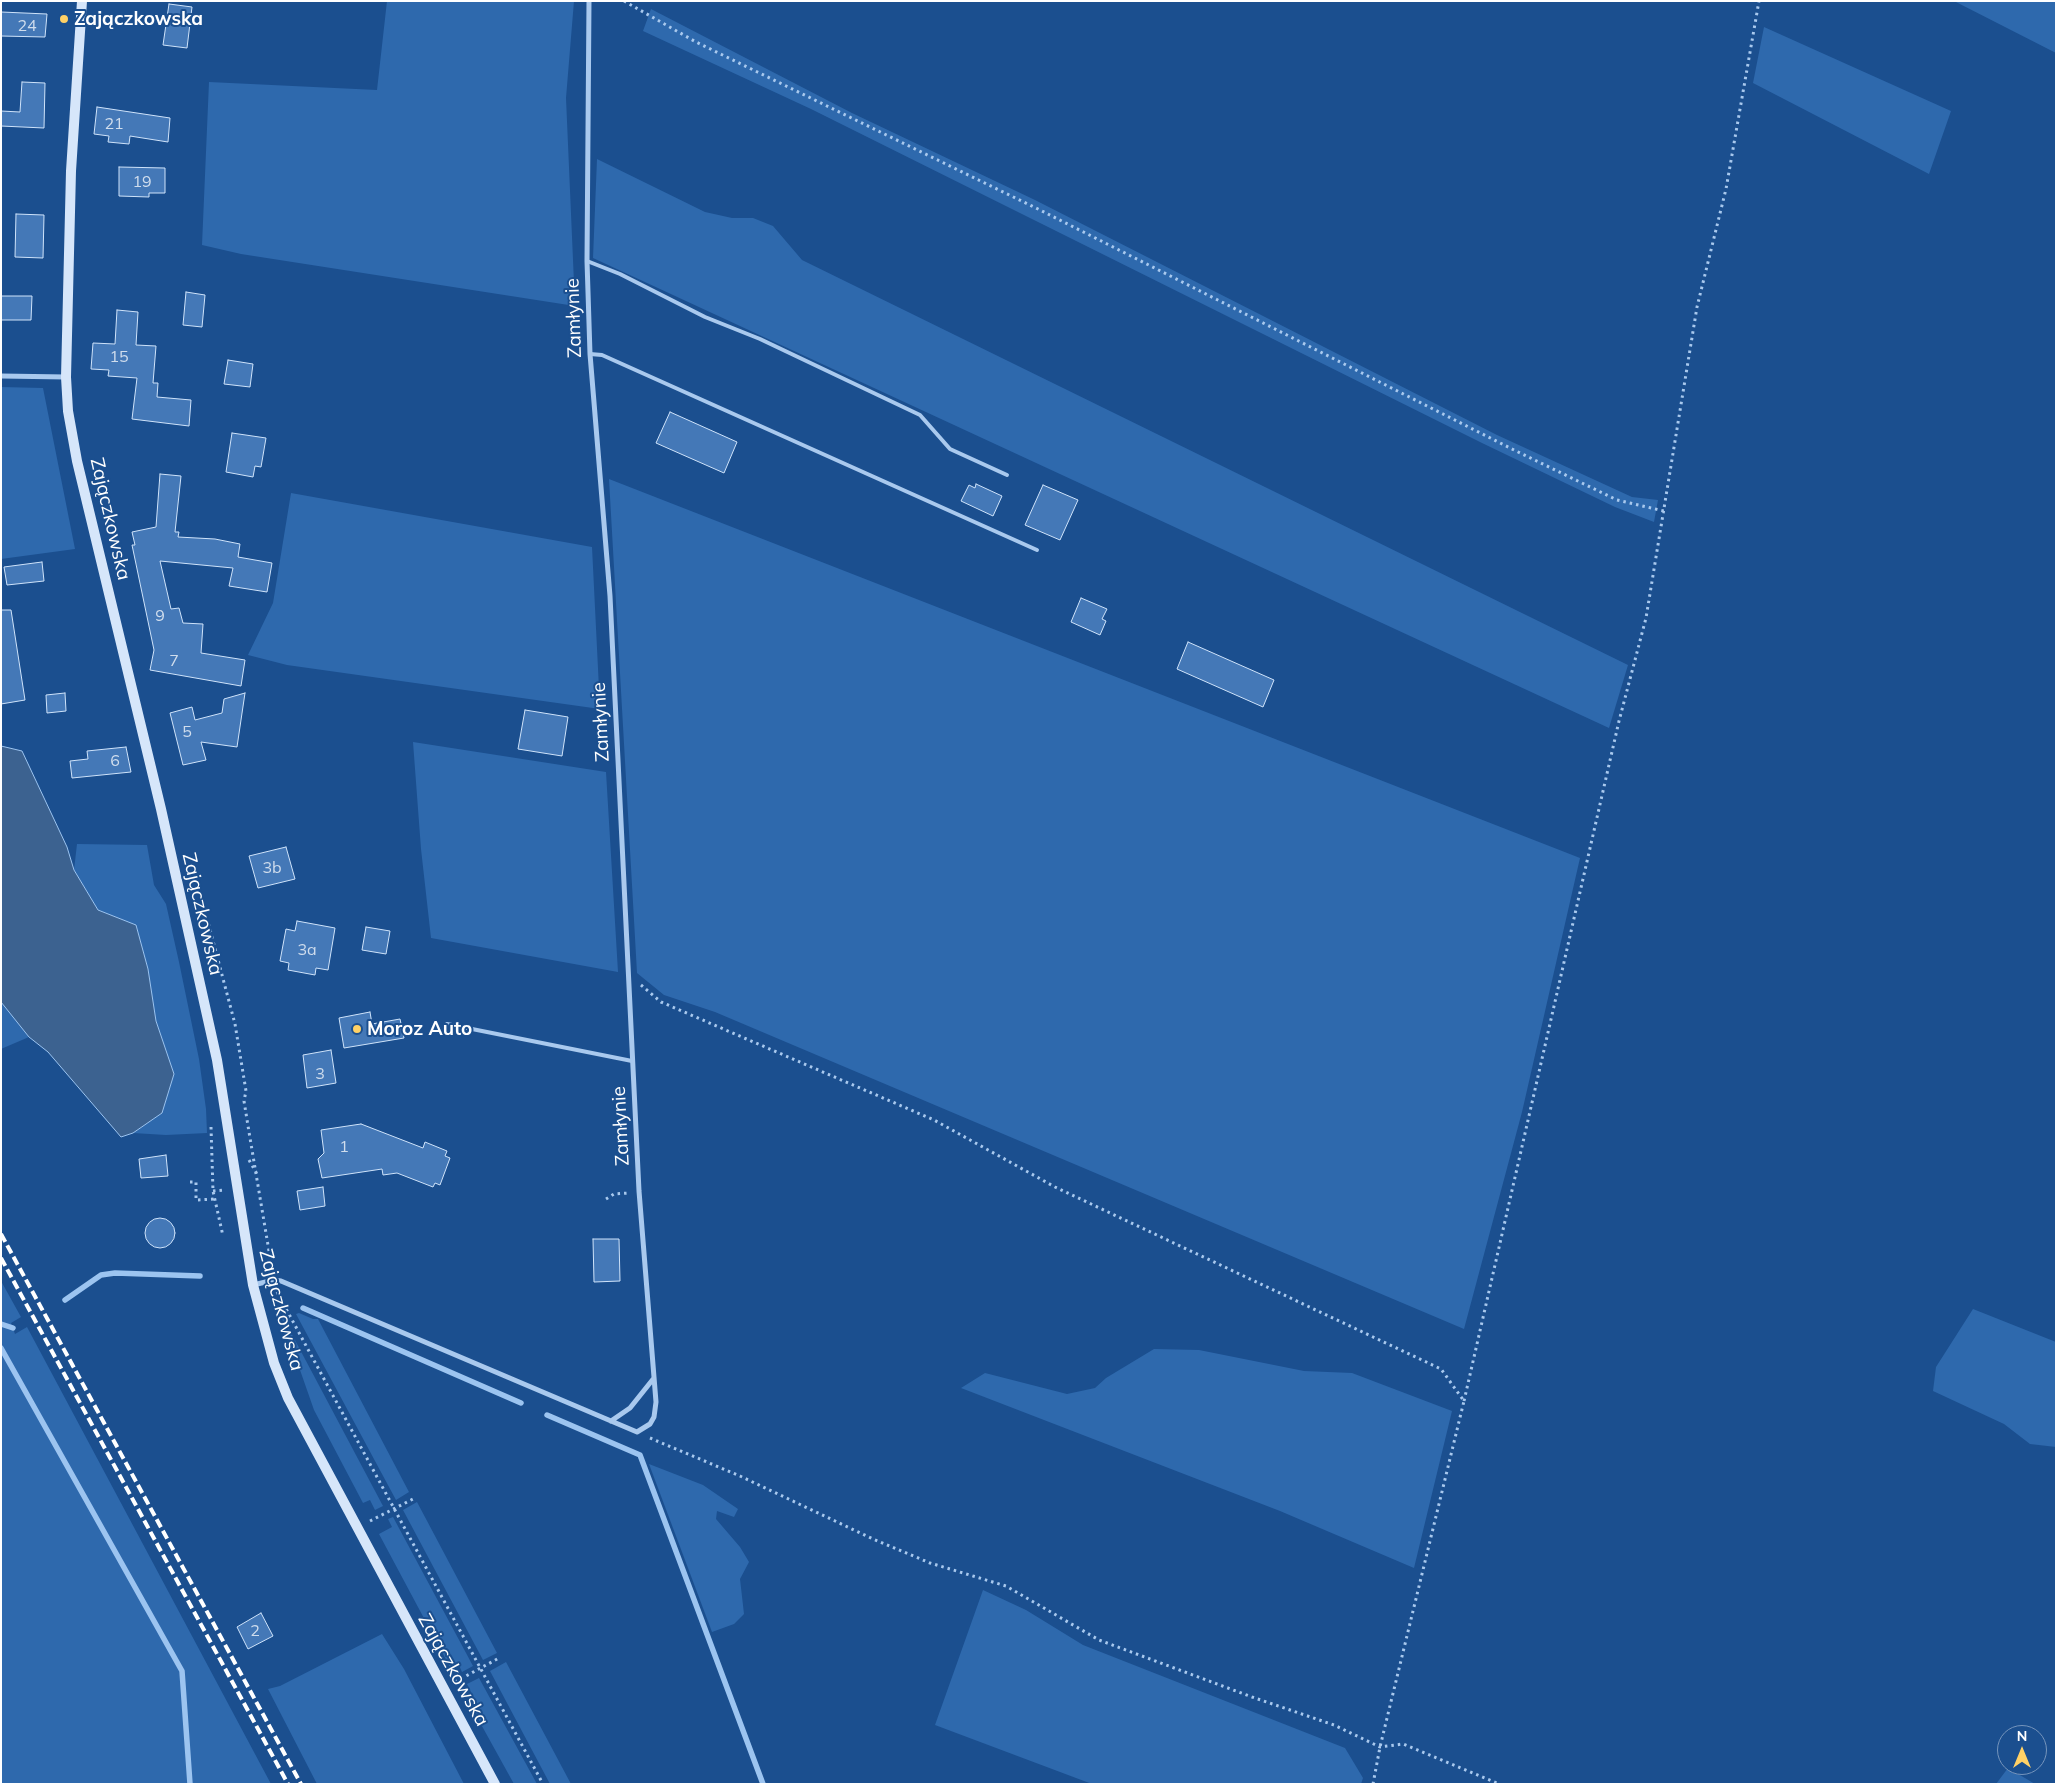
<!DOCTYPE html>
<html>
<head>
<meta charset="utf-8">
<style>
	body { margin:0 }
	#map { position:relative; width:2057px; height:1785px; overflow:hidden; background:#1b4f8f; font-family:Mulish,sans-serif }
	canvas { display:block }
	.frame { position:absolute; inset:0; border:2px solid #fff; pointer-events:none }
	.north { position:absolute; left:1997px; top:1725px; width:50px; height:50px; box-sizing:border-box; background:#1b4f8f; border:1px solid #7695bc; border-radius:50%; rotate:0deg; font-size:14px; font-weight:700; line-height:20px; text-align:center; color:#fff }
	.north::after { content:''; display:block; margin:auto; width:18px; height:22px; background:#ffd166; clip-path:polygon(50% 0,100% 100%,50% 72%,0 100%) }
</style>
</head>
<body>
<div id="map">
<canvas width="2057" height="1785"></canvas>
<div class="frame"></div>
<div class="north">N</div>
</div>
<script>
const ctx = document.querySelector('canvas').getContext('2d');
ctx.lineJoin = 'round';
function fillPath(path, color) {
  ctx.fillStyle = color;
  ctx.fill(path, 'evenodd');
}
function poly(rows) {
  const path = new Path2D();
  for (const r of rows) {
    if (r.length === 3) {
      path.moveTo(r[0] + r[2], r[1]);
      path.arc(r[0], r[1], r[2], 0, 2 * Math.PI);
      continue;
    }
    path.moveTo(r[0], r[1]);
    for (let i = 2; i < r.length; i += 2) path.lineTo(r[i], r[i + 1]);
  }
  return path;
}
function stroke(path, color, width, dash) {
  ctx.strokeStyle = color;
  ctx.lineWidth = width;
  ctx.lineCap = dash ? 'butt' : 'round';
  ctx.setLineDash(dash || []);
  ctx.stroke(path);
}
function write(font, color, halo, rows, align = 'center') {
  ctx.font = font + ' Mulish,sans-serif';
  ctx.lineWidth = 4;
  ctx.setLineDash([]);
  ctx.textBaseline = 'middle';
  ctx.strokeStyle = halo;
  ctx.fillStyle = color;
  for (const [text, x, y, turn = 0] of rows) {
    ctx.save();
    ctx.translate(x, y);
    ctx.rotate((+turn || 0) * Math.PI / 180);
    ctx.textAlign = isNaN(turn) ? turn : align;
    if (halo) ctx.strokeText(text, 0, 0);
    ctx.fillText(text, 0, 0);
    ctx.restore();
  }
}
const green = poly([
	[387,1,574,1,566,98,575,306,241,254,202,245,209,82,377,90],
	[1954,1,2056,1,2056,53],
	[651,9,852,113,1035,200,1497,435,1632,497,1658,500,1654,522,1615,507,1482,443,811,109,643,31],
	[1764,27,1951,111,1929,174,1753,83],
	[597,159,705,212,732,218,753,218,773,226,802,260,1628,665,1609,728,593,258],
	[1,387,43,388,75,549,1,559],
	[609,479,1580,858,1522,1112,1464,1329,715,1012,664,995,637,973],
	[291,493,592,547,600,709,287,665,248,655,273,603],
	[413,742,606,772,618,972,431,938,421,849],
	[77,844,147,845,154,885,166,904,179,962,199,1059,206,1109,207,1133,166,1135,133,1133,162,1113,174,1074,156,1021,148,969,136,925,98,910,74,870],
	[1,1002,29,1037,1,1049],
	[1,1281,21,1317,11,1323,15,1334,27,1327,271,1784,1,1784],
	[1973,1309,2056,1342,2056,1447,2030,1444,2004,1424,1933,1391,1936,1367],
	[279,1310,383,1506,375,1510,370,1500,363,1503,314,1410],
	[299,1313,313,1319,318,1319,409,1492,396,1500,296,1314],
	[1154,1349,1199,1350,1304,1371,1352,1373,1452,1411,1414,1568,1280,1511,961,1388,985,1373,1067,1394,1095,1388,1106,1378],
	[649,1464,703,1485,738,1509,734,1517,717,1511,716,1519,740,1547,749,1562,740,1579,744,1614,734,1624,712,1632],
	[417,1502,497,1653,483,1660,403,1510],
	[393,1517,473,1666,462,1672,458,1663,450,1667,379,1534,392,1527,388,1519],
	[983,1590,1026,1610,1083,1645,1345,1748,1363,1778,1361,1784,1092,1784,935,1725],
	[382,1634,404,1669,464,1784,317,1784,268,1689,280,1686],
	[506,1662,571,1784,550,1784,490,1671],
	[479,1678,537,1784,514,1784,467,1699,473,1696,467,1684],
	[2008,1768,2035,1784,1996,1784]
]);
const water = poly([
	[1,746,22,751,67,847,74,870,98,910,136,925,148,969,156,1021,174,1074,162,1113,133,1133,121,1137,48,1052,29,1037,1,1002,1,746]
]);
const stream = poly([
	[65,1300,101,1275,115,1273,200,1276],
	[303,1308,521,1403],
	[1,1324,13,1328],
	[1,1348,182,1671,190,1784],
	[547,1415,640,1455,763,1784]
]);
const building = poly([
	[169,4,192,7,187,48,163,45,169,4],
	[1,12,47,14,45,37,1,36,1,12],
	[22,82,45,83,44,128,1,126,1,111,20,112,22,82],
	[97,107,170,118,168,142,130,136,129,144,108,142,109,136,94,134,97,107],
	[119,167,165,168,165,193,149,193,149,197,119,196,119,167],
	[16,214,44,215,43,258,15,257,16,214],
	[186,292,205,295,202,327,183,325,186,292],
	[1,296,32,296,31,320,1,320,1,296],
	[117,310,138,312,136,345,156,346,153,383,158,383,157,397,191,400,189,426,132,419,137,378,108,376,109,370,91,369,93,343,115,344,117,310],
	[228,360,253,364,250,387,224,384,228,360],
	[670,412,737,442,724,473,656,443,670,412],
	[232,433,266,438,261,467,255,466,253,477,226,472,232,433],
	[160,474,181,476,175,532,179,532,178,537,215,539,240,544,238,557,272,563,267,592,229,586,233,568,160,561,171,609,179,608,183,623,203,624,201,653,245,660,241,686,150,670,154,650,132,545,135,545,132,532,156,527,160,474],
	[976,484,1002,496,993,516,961,501,969,485,975,488,976,484],
	[1043,485,1078,500,1060,540,1025,525,1043,485],
	[42,562,44,581,7,585,4,567,42,562],
	[1081,598,1107,609,1102,619,1106,621,1100,635,1071,622,1081,598],
	[1,610,11,610,25,700,1,704,1,610],
	[1188,642,1274,680,1263,707,1177,669,1188,642],
	[65,693,66,711,47,713,46,695,65,693],
	[245,693,237,747,201,742,206,760,183,765,170,713,192,707,195,720,222,713,224,699,245,693],
	[525,710,568,717,562,756,518,749,525,710],
	[126,747,131,772,72,778,70,761,88,759,87,751,126,747],
	[286,847,295,879,258,888,249,856,286,847],
	[297,921,335,928,328,970,316,968,315,975,288,970,289,963,280,961,286,929,295,931,297,921],
	[366,927,390,931,386,954,362,950,366,927],
	[370,1012,372,1024,400,1019,404,1038,344,1048,339,1018,370,1012],
	[331,1050,336,1083,307,1088,303,1055,331,1050],
	[361,1124,423,1148,425,1142,447,1151,445,1156,450,1158,440,1185,435,1183,433,1187,397,1173,383,1175,382,1169,322,1178,318,1159,324,1153,321,1130,361,1124],
	[166,1155,168,1176,141,1178,139,1159,166,1155],
	[323,1187,325,1206,300,1210,297,1191,323,1187],
	[160,1233,15],
	[593,1239,619,1239,620,1281,594,1282,593,1239],
	[261,1613,273,1636,248,1649,237,1627,261,1613]
]);
const path = poly([
	[624,1,696,42,1040,210,1514,450,1617,500,1664,511],
	[201,913,208,922,235,1024,246,1091,244,1101,249,1132,272,1269],
	[641,985,661,1002,934,1120,1055,1187,1441,1369,1464,1401,1380,1747,1373,1784],
	[211,1127,213,1191,223,1236],
	[249,1160,257,1174],
	[190,1182,196,1182,196,1200,214,1199],
	[213,1191,224,1190],
	[606,1199,614,1194,629,1193],
	[277,1292,543,1784],
	[1464,1401,1619,721,1646,618,1697,307,1726,189,1759,1],
	[650,1438,740,1476,873,1539,930,1563,1006,1586,1099,1640,1252,1697,1334,1725,1380,1747,1403,1744,1499,1784],
	[370,1521,413,1499],
	[455,1682,499,1658]
]);
const service = poly([
	[587,261,620,274,705,317,760,339,920,415,950,449,1007,475],
	[590,354,602,355,1037,550],
	[447,1024,632,1061]
]);
const minor = poly([
	[1,376,66,377],
	[253,1285,274,1280,281,1281,637,1432,650,1424,654,1417,656,1402,639,1191,610,596,590,354,587,261,589,1],
	[611,1421,630,1408,654,1378]
]);
const secondary = poly([
	[82,1,71,171,66,377,68,411,77,461,161,809,217,1060,253,1285,274,1363,288,1398,495,1784]
]);
const rail = poly([
	[1,1234,301,1784],
	[1,1258,288,1784]
]);
const markers = [
	[64,19,5,"#ffd166"],
	[357,1029,5,"#ffd166"]
];
const numberNames = [
	["24",27,26],
	["21",114,124],
	["19",142,182],
	["15",119,357],
	["9",160,616],
	["7",174,661],
	["5",187,732],
	["6",115,761],
	["3b",272,868],
	["3a",307,950],
	["3",320,1074],
	["1",344,1147],
	["2",255,1631]
];
const poiNames = [
	["Zajączkowska",74,19],
	["Moroz Auto",367,1029]
];
const streetNames = [
	["Zamłynie",574,318,-92],
	["Zajączkowska",110,519,77],
	["Zamłynie",601,722,-93],
	["Zajączkowska",202,914,77],
	["Zamłynie",621,1126,-93],
	["Zajączkowska",281,1310,75],
	["Zajączkowska",453,1670,61]
];
fillPath(green, '#2e69ad');
fillPath(water, '#3c6290');
stroke(water, '#9cc4f0', 1);
stroke(stream, '#9cc4f0', 5.5);
fillPath(building, '#4478b7');
stroke(building, '#cfe3fa', 1);
stroke(path, '#a9c9ee', 3, [2.5, 4]);
stroke(service, '#a9c9ee', 4);
stroke(minor, '#a9c9ee', 5);
stroke(secondary, '#d6e6fa', 10);
stroke(rail, '#fff', 4, [9, 4]);
for (const [x, y, r, color] of markers) {
  const dot = new Path2D();
  dot.arc(x, y, r, 0, 2 * Math.PI);
  ctx.fillStyle = color;
  ctx.fill(dot);
  stroke(dot, '#1b4f8f', 2);
}
write('16px', '#d0dded', null, numberNames);
write('bold 19px', '#fff', '#1b4f8f', poiNames, 'left');
write('19px', '#fff', '#1b4f8f', streetNames);
</script>
</body>
</html>
